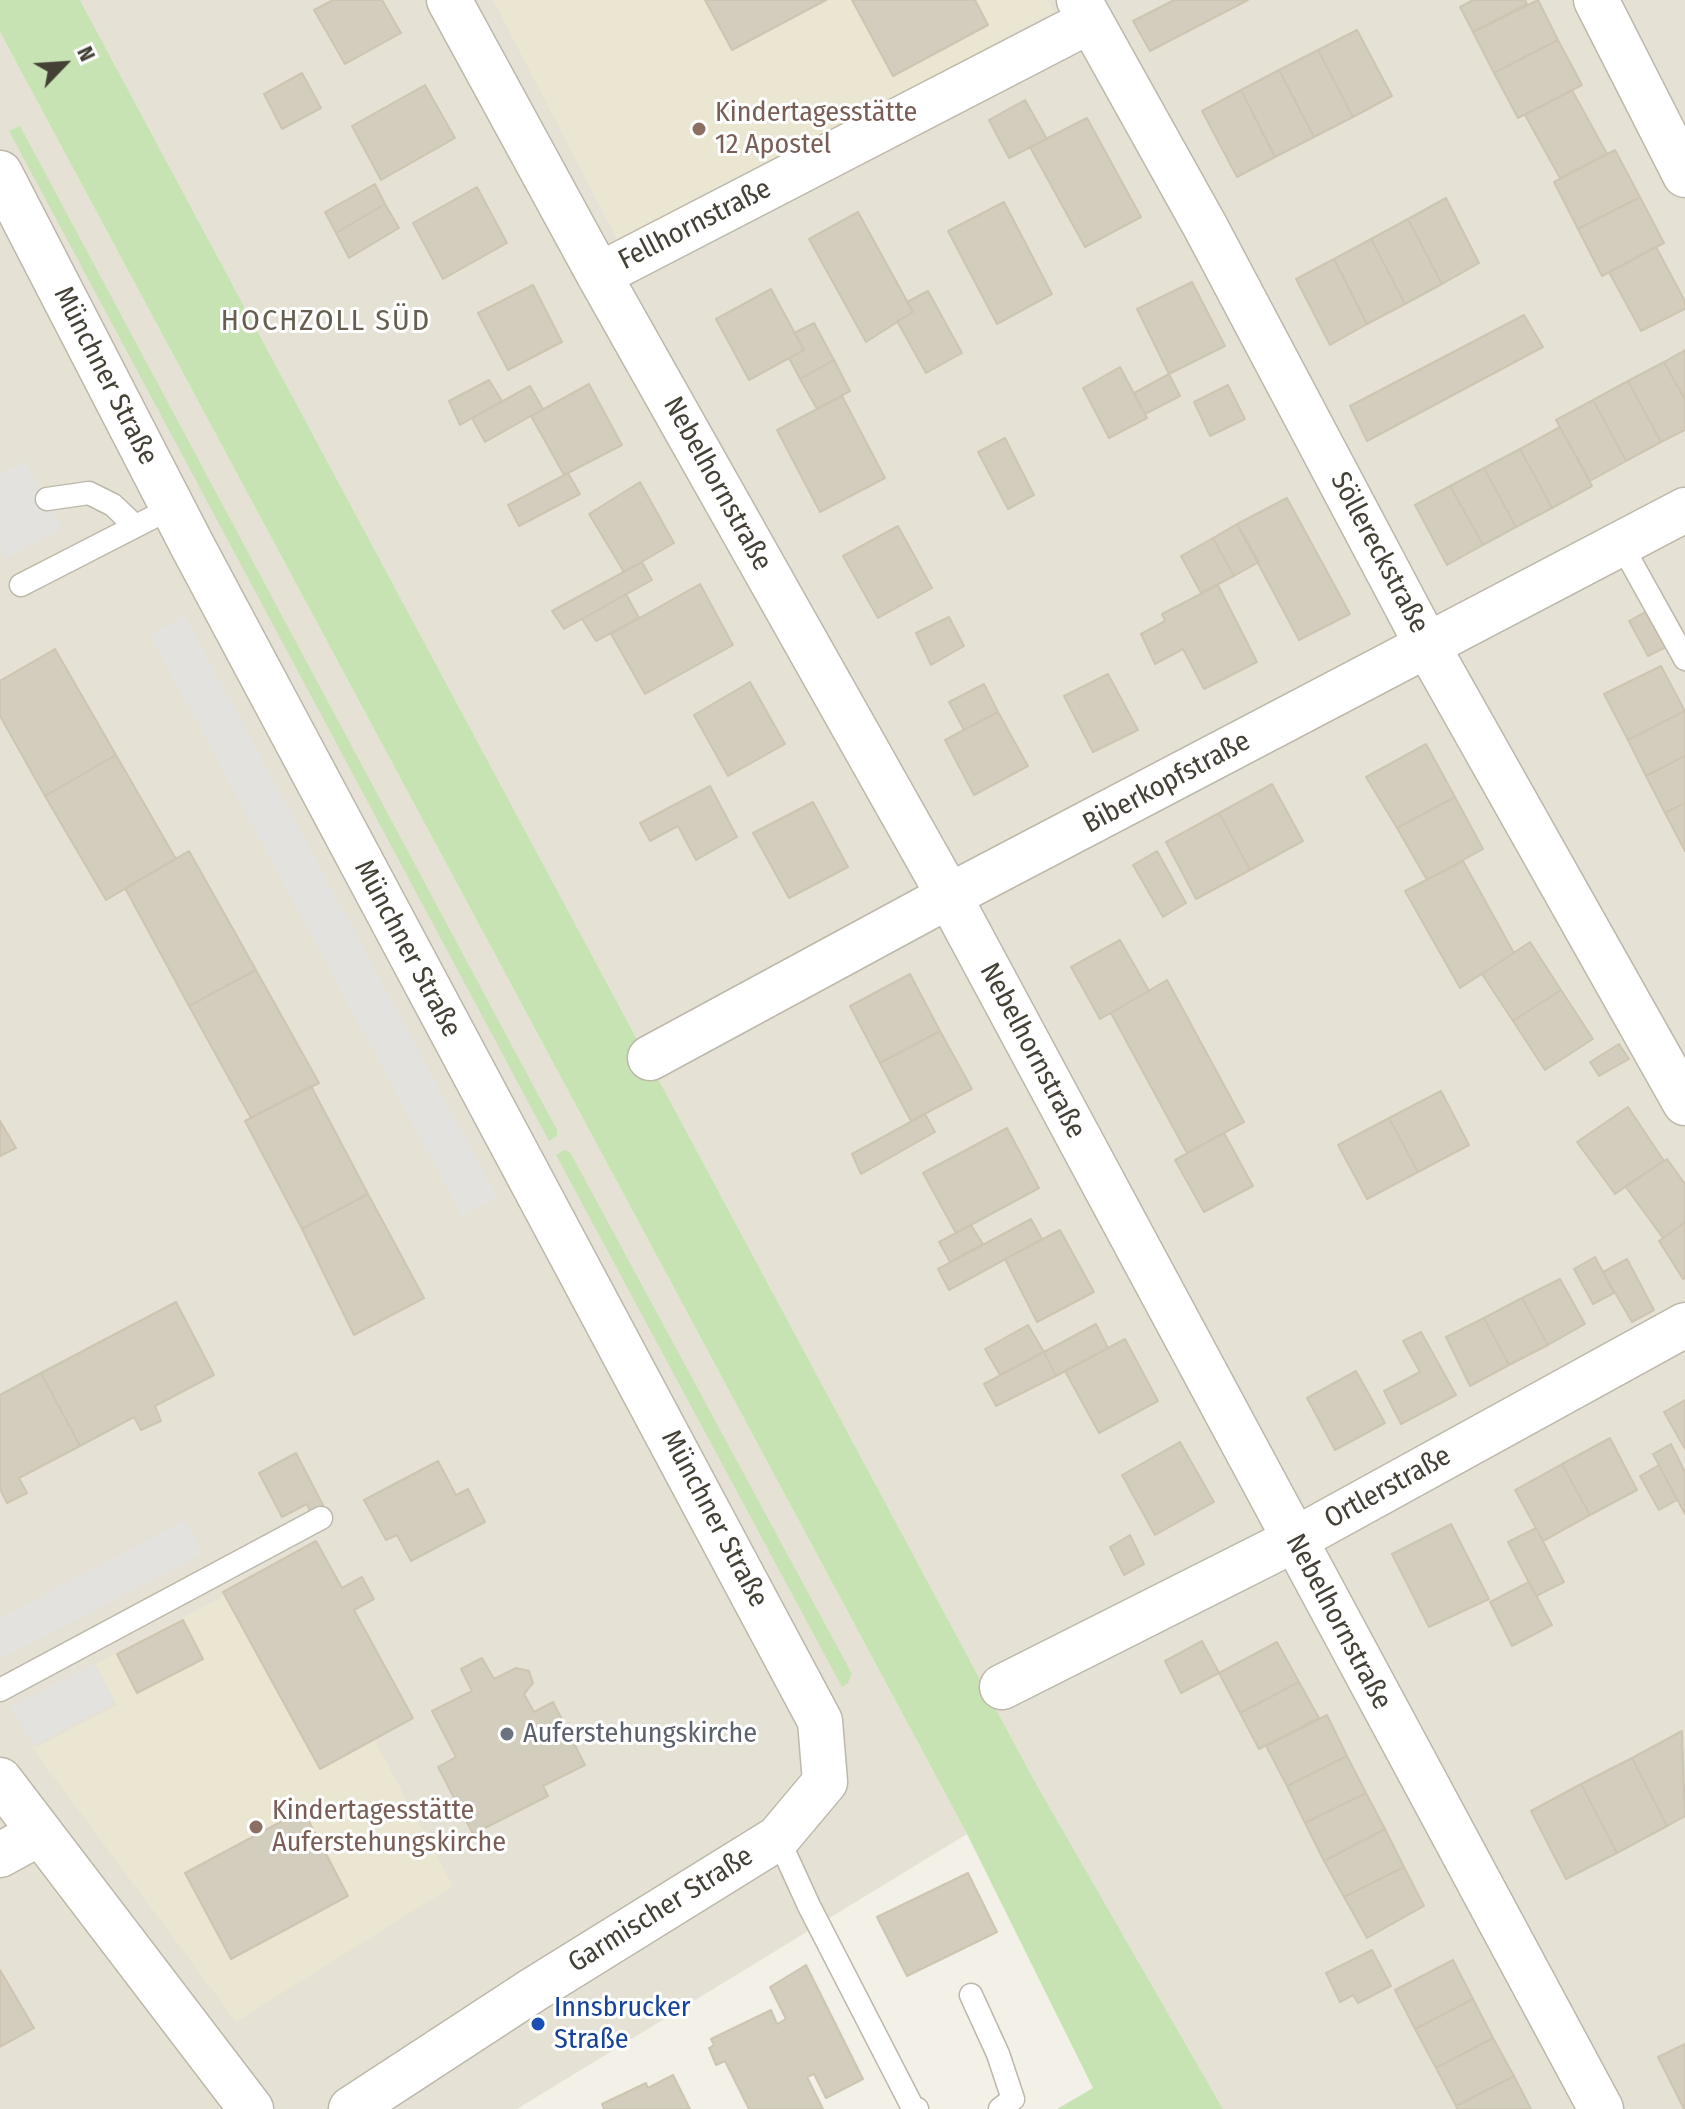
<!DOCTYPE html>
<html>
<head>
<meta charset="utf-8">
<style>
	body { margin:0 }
	#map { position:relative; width:1685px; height:2109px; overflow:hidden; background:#f2f0e7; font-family:"Fira Sans Condensed",sans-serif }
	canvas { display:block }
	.north { position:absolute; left:24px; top:24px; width:80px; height:80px; -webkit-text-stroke:6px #fff; paint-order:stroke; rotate:65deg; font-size:22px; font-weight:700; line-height:32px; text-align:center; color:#444036 }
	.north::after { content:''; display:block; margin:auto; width:28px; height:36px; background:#444036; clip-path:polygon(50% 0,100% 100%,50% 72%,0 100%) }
</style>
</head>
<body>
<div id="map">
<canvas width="1685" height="2109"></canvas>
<div class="north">N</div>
</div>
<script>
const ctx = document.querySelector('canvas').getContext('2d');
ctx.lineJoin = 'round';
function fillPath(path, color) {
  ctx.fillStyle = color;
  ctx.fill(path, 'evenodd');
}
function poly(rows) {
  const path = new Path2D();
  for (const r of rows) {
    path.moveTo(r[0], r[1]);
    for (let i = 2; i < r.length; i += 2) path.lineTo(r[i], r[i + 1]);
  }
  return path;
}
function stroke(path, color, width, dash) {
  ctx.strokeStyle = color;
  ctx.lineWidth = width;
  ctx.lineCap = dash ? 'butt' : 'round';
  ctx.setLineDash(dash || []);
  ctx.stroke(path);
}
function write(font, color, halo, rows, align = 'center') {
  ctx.font = font + ' "Fira Sans Condensed",sans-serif';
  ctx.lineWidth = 6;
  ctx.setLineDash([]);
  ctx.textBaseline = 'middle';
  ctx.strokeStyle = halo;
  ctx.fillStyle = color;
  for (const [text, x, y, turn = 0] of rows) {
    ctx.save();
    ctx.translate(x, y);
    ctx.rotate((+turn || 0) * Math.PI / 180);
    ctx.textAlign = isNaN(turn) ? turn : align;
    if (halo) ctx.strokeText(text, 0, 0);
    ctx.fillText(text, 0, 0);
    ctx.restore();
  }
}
const residential = poly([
	[80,0,1685,0,1685,2109,1223,2109,1034,1780],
	[0,32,967,1834,517,2109,0,2109]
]);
const education = poly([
	[493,0,1047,0,1054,11,621,247],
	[226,1595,320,1768,374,1739,453,1886,236,2022,33,1749,117,1705,95,1664]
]);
const green = poly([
	[0,0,80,0,1034,1780,1223,2109,1057,2109,1093,2088,967,1834,0,32],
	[20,126,557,1130,557,1136,549,1141,9,131],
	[564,1150,570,1152,852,1674,848,1683,842,1687,556,1155]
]);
const parking = poly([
	[25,461,62,528,6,558,0,546,0,474],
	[185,616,497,1197,462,1216,150,635],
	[185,1521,202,1554,0,1659,0,1618],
	[95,1664,115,1702,34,1745,10,1707]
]);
const building = poly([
	[333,0,382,0,401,33,345,64,314,10,333,0],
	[705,0,826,0,732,50,705,0],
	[852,0,975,0,988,25,893,76,852,0],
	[1174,0,1248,0,1150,51,1133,21,1174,0],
	[1525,0,1527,4,1473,32,1460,7,1473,0,1525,0],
	[1538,0,1558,40,1494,73,1473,32,1538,0],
	[1357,30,1392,96,1353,117,1318,50,1357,30],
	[1558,40,1582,85,1518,118,1494,73,1558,40],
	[1318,50,1353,117,1314,137,1279,70,1318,50],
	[1279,70,1314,137,1275,157,1241,90,1279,70],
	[302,73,321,108,282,129,264,94,302,73],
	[425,85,455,138,381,180,352,126,425,85],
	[1241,90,1275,157,1237,177,1202,111,1241,90],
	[1572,90,1607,154,1560,178,1525,115,1572,90],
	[1025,100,1047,139,1009,158,989,120,1025,100],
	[1087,118,1141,217,1085,247,1030,147,1087,118],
	[1615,150,1640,197,1578,229,1554,182,1615,150],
	[375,184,385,204,336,233,325,212,375,184],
	[477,187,507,243,443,279,413,223,477,187],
	[1640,197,1664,243,1602,276,1578,229,1640,197],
	[1446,198,1479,263,1442,284,1408,219,1446,198],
	[1004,202,1052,294,997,324,948,231,1004,202],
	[385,204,399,228,349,258,336,233,385,204],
	[858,212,913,312,866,342,809,239,858,212],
	[1408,219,1442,284,1405,304,1371,239,1408,219],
	[1371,239,1405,304,1367,324,1334,259,1371,239],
	[1656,247,1685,301,1685,309,1641,331,1609,272,1656,247],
	[1334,259,1367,324,1330,345,1296,279,1334,259],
	[1192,282,1225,346,1169,374,1137,309,1192,282],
	[533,285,562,342,508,370,478,313,533,285],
	[771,289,804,350,749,380,716,319,771,289],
	[928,291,962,353,926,373,897,321,913,312,907,302,928,291],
	[1524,315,1543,347,1367,441,1350,406,1524,315],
	[814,323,834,360,800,379,789,358,804,350,794,333,814,323],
	[1685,350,1685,400,1664,362,1685,350],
	[834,360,850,391,817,409,800,379,834,360],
	[1664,362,1685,400,1685,430,1661,442,1628,381,1664,362],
	[1120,367,1147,418,1109,438,1083,388,1120,367],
	[1169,374,1180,396,1145,414,1134,393,1169,374],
	[489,380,502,401,460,425,449,401,489,380],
	[1628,381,1661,442,1626,461,1593,400,1628,381],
	[589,384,622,445,564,475,531,416,589,384],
	[1228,385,1245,419,1210,436,1194,402,1228,385],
	[530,386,543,409,485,442,472,418,530,386],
	[842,396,885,478,820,512,777,430,842,396],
	[1593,400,1626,461,1590,481,1556,420,1593,400],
	[1560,427,1592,486,1552,508,1520,449,1560,427],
	[1005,438,1034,495,1008,509,978,452,1005,438],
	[1520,449,1552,508,1516,527,1484,468,1520,449],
	[1484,468,1516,527,1483,545,1450,486,1484,468],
	[568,473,580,494,519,526,508,505,568,473],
	[640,482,674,543,624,572,589,514,640,482],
	[1450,486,1483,545,1447,565,1415,505,1450,486],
	[1287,498,1350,614,1299,640,1237,524,1287,498],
	[1237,524,1259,562,1234,576,1213,538,1237,524],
	[898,526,932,588,878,618,843,556,898,526],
	[1213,538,1234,576,1201,593,1181,556,1213,538],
	[642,562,652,580,564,629,552,611,642,562],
	[700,584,733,645,645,694,611,634,700,584],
	[1218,585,1257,662,1204,689,1183,649,1155,664,1141,634,1165,621,1162,614,1218,585],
	[626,594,639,618,596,641,582,619,626,594],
	[1647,611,1668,646,1648,656,1629,621,1647,611],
	[949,617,964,646,931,665,916,633,949,617],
	[55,649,116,755,45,796,0,716,0,681,55,649],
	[1661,666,1685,711,1628,740,1604,694,1661,666],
	[1108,674,1138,730,1093,752,1064,696,1108,674],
	[750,682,785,744,728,776,694,715,750,682],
	[984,684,998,712,964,730,949,702,984,684],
	[1685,711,1685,756,1646,776,1628,740,1685,711],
	[998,712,1028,766,974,795,945,740,998,712],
	[1426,744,1455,797,1397,828,1366,777,1426,744],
	[116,755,176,859,106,900,45,796,116,755],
	[1685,756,1685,803,1665,813,1646,776,1685,756],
	[1272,784,1303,841,1250,870,1219,813,1272,784],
	[710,786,737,837,696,860,678,826,650,841,640,823,710,786],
	[1455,797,1483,849,1427,880,1397,828,1455,797],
	[813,802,848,867,789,898,753,833,813,802],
	[1685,803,1685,851,1665,813,1685,803],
	[1219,813,1250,870,1196,899,1166,842,1219,813],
	[189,851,256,970,189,1006,125,888,189,851],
	[1157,851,1186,903,1163,917,1133,865,1157,851],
	[1463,861,1514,953,1460,988,1405,891,1463,861],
	[1120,940,1149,991,1100,1019,1071,967,1120,940],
	[1530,942,1561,990,1513,1021,1482,974,1530,942],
	[256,970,319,1083,251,1118,189,1006,256,970],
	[910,974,940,1031,880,1063,850,1006,910,974],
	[1167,980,1244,1122,1187,1153,1111,1013,1167,980],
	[1561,990,1593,1039,1545,1070,1513,1021,1561,990],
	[940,1031,972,1089,911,1121,880,1063,940,1031],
	[1619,1044,1629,1059,1599,1076,1590,1062,1619,1044],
	[311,1086,368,1194,302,1229,245,1121,311,1086],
	[1441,1091,1469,1145,1418,1172,1389,1118,1441,1091],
	[1628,1107,1664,1161,1615,1194,1577,1142,1628,1107],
	[925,1114,935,1132,861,1174,852,1154,925,1114],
	[1389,1118,1418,1172,1367,1199,1338,1145,1389,1118],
	[0,1121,16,1148,0,1156,0,1121],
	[1007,1128,1039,1188,956,1233,923,1173,1007,1128],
	[1224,1133,1253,1186,1204,1212,1175,1160,1224,1133],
	[1667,1159,1685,1184,1685,1222,1663,1238,1625,1186,1667,1159],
	[368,1194,424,1298,354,1335,302,1229,368,1194],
	[1031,1219,1042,1239,949,1290,938,1269,1031,1219],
	[1685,1222,1685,1278,1683,1279,1659,1241,1685,1222],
	[971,1225,983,1244,950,1262,939,1242,971,1225],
	[1060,1230,1094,1292,1037,1322,1005,1259,1060,1230],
	[1595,1257,1614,1293,1593,1304,1574,1269,1595,1257],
	[1627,1259,1654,1310,1632,1322,1603,1272,1627,1259],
	[1560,1279,1585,1324,1548,1345,1522,1298,1560,1279],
	[1522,1298,1548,1345,1509,1365,1484,1318,1522,1298],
	[176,1302,214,1375,155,1406,161,1421,141,1430,134,1417,80,1446,41,1373,176,1302],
	[1484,1318,1509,1365,1470,1386,1446,1337,1484,1318],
	[1096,1324,1108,1348,1056,1376,1044,1352,1096,1324],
	[1028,1325,1044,1352,1000,1375,985,1349,1028,1325],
	[1421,1332,1456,1395,1401,1424,1384,1391,1420,1372,1403,1341,1421,1332],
	[1125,1339,1158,1401,1099,1433,1065,1371,1125,1339],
	[1044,1352,1056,1376,996,1406,984,1384,1044,1352],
	[1356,1371,1385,1423,1335,1450,1307,1398,1356,1371],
	[41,1373,80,1446,19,1478,27,1493,7,1503,0,1489,0,1395,41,1373],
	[1685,1400,1685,1449,1664,1412,1685,1400],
	[1610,1438,1637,1490,1590,1515,1562,1464,1610,1438],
	[1180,1442,1214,1502,1155,1535,1122,1475,1180,1442],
	[1671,1444,1685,1472,1685,1514,1653,1454,1671,1444],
	[296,1453,325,1509,312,1516,307,1504,282,1517,259,1473,296,1453],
	[438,1461,456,1495,468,1489,485,1522,411,1561,397,1535,386,1540,364,1500,438,1461],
	[1562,1464,1590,1515,1543,1541,1515,1490,1562,1464],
	[1659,1465,1677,1500,1659,1510,1640,1476,1659,1465],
	[1451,1524,1489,1599,1429,1627,1392,1554,1451,1524],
	[1536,1528,1564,1582,1536,1596,1508,1542,1536,1528],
	[1130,1535,1144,1564,1124,1575,1110,1547,1130,1535],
	[316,1541,342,1588,362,1577,370,1592,374,1599,354,1610,413,1718,320,1769,223,1592,316,1541],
	[1529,1582,1552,1625,1512,1646,1490,1602,1529,1582],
	[183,1620,203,1659,137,1693,117,1654,183,1620],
	[1202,1641,1219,1673,1181,1693,1165,1661,1202,1641],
	[1277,1642,1299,1682,1240,1713,1219,1673,1277,1642],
	[482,1658,494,1679,516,1668,529,1671,533,1683,524,1694,534,1712,553,1702,585,1765,543,1786,548,1796,473,1834,438,1767,456,1757,432,1711,472,1691,461,1669,482,1658],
	[1299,1682,1319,1718,1259,1749,1240,1713,1299,1682],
	[1327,1715,1347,1756,1287,1786,1266,1746,1327,1715],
	[1682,1731,1685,1816,1667,1826,1632,1758,1682,1731],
	[1347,1756,1366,1793,1305,1823,1287,1786,1347,1756],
	[1632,1758,1667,1826,1617,1853,1581,1784,1632,1758],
	[1581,1784,1617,1853,1566,1879,1531,1811,1581,1784],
	[1366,1793,1385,1829,1324,1861,1305,1823,1366,1793],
	[303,1810,348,1896,231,1959,185,1873,303,1810],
	[1385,1829,1404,1867,1344,1897,1324,1861,1385,1829],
	[1404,1867,1424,1906,1367,1938,1344,1897,1404,1867],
	[968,1873,997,1932,907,1976,877,1917,968,1873],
	[1372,1950,1391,1986,1358,2003,1353,1995,1340,2002,1326,1973,1372,1950],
	[1453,1960,1473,1999,1415,2029,1395,1990,1453,1960],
	[806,1965,863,2079,826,2098,814,2074,807,2077,823,2109,749,2109,725,2061,716,2065,709,2048,714,2045,711,2039,771,2010,777,2024,786,2019,770,1987,806,1965],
	[0,1970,34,2028,0,2047,0,1970],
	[1473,1999,1493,2038,1436,2068,1415,2029,1473,1999],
	[1493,2038,1514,2076,1456,2106,1436,2068,1493,2038],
	[1685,2044,1685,2109,1684,2109,1658,2057,1685,2044],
	[673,2075,690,2109,604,2109,602,2104,646,2083,648,2088,673,2075],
	[1514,2076,1531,2109,1457,2109,1456,2106,1514,2076]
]);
const lane = poly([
	[47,499,89,493,113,505,135,526],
	[1621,544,1685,659],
	[21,585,173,507],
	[0,1690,321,1518],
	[778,1838,809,1906,913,2108,917,2109],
	[971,1995,998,2054,1013,2099,1000,2109]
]);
const street = poly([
	[449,0,599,275,949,896,1601,2109],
	[1079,0,1205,226,1427,645,1685,1103],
	[1596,0,1685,175],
	[0,173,193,547,820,1721,825,1782,778,1838,533,1990,351,2109],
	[599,275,1090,21],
	[650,1058,949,896,1685,510],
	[1002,1687,1294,1540,1685,1325],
	[0,1780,251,2109],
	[0,1855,40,1833]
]);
const markers = [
	[699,129,8,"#8d6e63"],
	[507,1734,8,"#6b7280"],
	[256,1827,8,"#8d6e63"],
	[538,2024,8,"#1a4fb4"]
];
const educationNames = [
	["Kindertagesstätte",715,113],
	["12 Apostel",715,145],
	["Kindertagesstätte",272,1811],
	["Auferstehungskirche",272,1843]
];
const streetNames = [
	["Fellhornstraße",695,225,-27],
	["Münchner Straße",105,376,63],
	["Nebelhornstraße",717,484,61],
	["Söllereckstraße",1379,553,62],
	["Biberkopfstraße",1167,783,-28],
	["Münchner Straße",407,949,62],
	["Nebelhornstraße",1032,1051,62],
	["Ortlerstraße",1388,1488,-29],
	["Münchner Straße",714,1519,62],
	["Nebelhornstraße",1338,1622,62],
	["Garmischer Straße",661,1910,-32]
];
const worshipNames = [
	["Auferstehungskirche",523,1734]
];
const transitNames = [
	["Innsbrucker",554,2008],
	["Straße",554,2040]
];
const neighbourhoodNames = [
	["HOCHZOLL SÜD",326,322]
];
fillPath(residential, '#e5e2d5');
fillPath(education, '#eae6d2');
fillPath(green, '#c8e3b3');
fillPath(parking, '#e3e2de');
fillPath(building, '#d3cdbd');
stroke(building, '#cdc5b1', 2);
stroke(lane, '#bdb8aa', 25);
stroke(street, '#bdb8aa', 47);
stroke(lane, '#fff', 22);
stroke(street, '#fff', 44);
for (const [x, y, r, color] of markers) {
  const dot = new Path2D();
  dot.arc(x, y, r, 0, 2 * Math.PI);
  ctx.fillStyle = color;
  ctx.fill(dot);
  stroke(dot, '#fff', 3);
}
write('28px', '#785e54', '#fff', educationNames, 'left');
write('28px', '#444036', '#fff', streetNames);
write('28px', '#5b616d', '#fff', worshipNames, 'left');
write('28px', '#164399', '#fff', transitNames, 'left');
ctx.letterSpacing = '2px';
write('30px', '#665f4f', '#fff', neighbourhoodNames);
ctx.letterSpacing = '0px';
</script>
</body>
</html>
